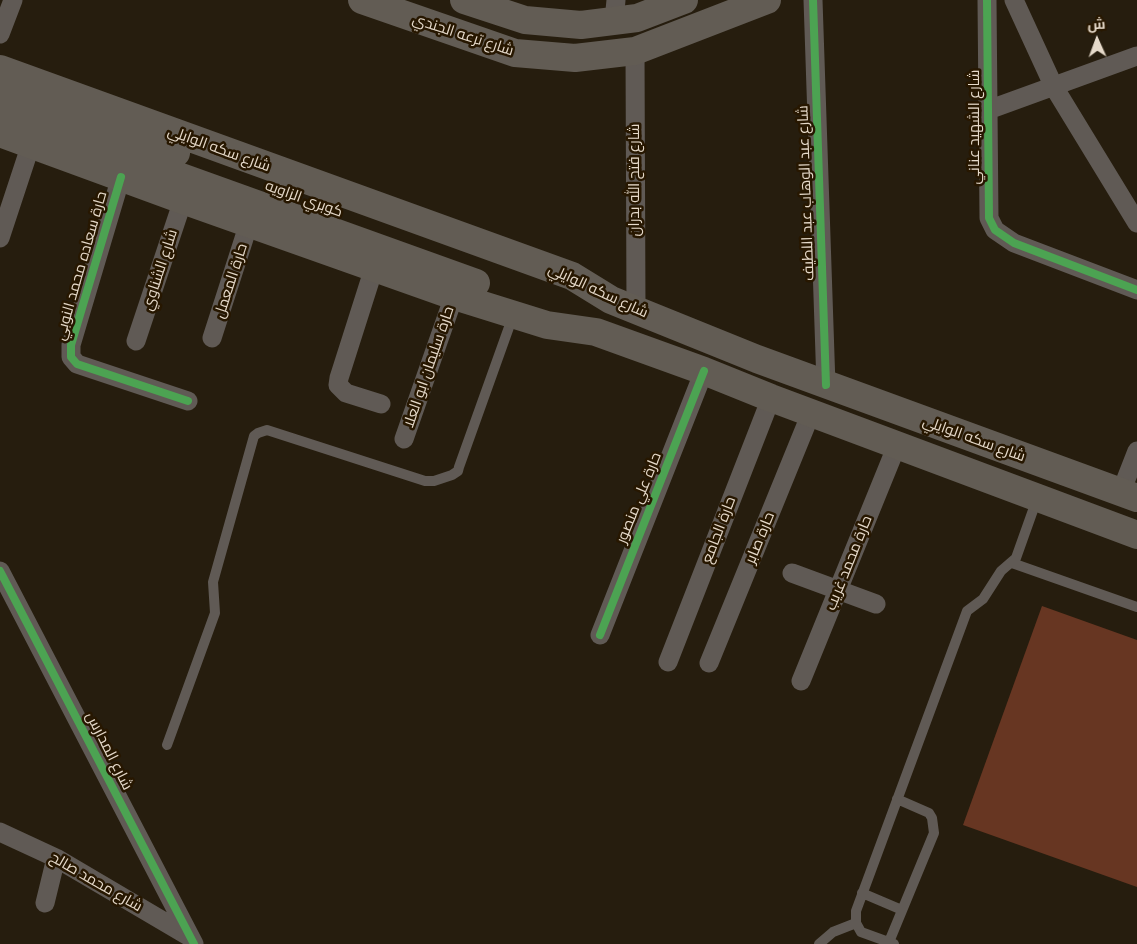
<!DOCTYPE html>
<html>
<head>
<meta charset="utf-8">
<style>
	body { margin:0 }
	#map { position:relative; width:1137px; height:944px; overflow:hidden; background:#261d0e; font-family:Figtree,Cairo,sans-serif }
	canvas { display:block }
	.north { position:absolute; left:1072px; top:15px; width:50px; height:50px; -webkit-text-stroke:4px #271700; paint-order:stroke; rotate:358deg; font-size:14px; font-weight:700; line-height:20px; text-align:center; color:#e6daca }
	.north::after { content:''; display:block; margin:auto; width:18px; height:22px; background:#e6daca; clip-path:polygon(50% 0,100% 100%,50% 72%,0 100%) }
</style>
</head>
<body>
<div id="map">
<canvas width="1137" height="944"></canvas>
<div class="north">ش</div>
</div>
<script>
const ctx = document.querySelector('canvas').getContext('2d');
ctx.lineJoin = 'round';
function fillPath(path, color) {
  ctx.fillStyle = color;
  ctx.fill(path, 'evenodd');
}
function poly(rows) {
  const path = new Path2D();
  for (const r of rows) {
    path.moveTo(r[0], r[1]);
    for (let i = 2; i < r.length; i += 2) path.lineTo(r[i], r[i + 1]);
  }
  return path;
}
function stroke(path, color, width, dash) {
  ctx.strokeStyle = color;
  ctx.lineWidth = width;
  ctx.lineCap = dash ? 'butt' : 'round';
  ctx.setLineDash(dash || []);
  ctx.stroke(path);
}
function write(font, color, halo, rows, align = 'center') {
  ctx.font = font + ' Figtree,Cairo,sans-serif';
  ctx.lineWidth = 5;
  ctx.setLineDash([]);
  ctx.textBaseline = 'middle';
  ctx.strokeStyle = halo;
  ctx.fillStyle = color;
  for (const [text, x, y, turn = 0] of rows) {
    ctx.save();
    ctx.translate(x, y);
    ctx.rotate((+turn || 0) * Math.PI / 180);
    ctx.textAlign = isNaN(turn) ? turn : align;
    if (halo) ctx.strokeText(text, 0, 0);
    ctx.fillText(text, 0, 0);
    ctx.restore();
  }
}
const green = poly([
	[1042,606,1137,640,1137,887,963,825]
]);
const lane = poly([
	[1012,563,1137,607],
	[167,745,215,613,213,582,254,436,258,433,267,430,425,481,434,481,452,475,458,471,459,467,513,316],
	[862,893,902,910],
	[889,942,934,833,932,818,929,813,897,799],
	[819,944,833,932,856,923],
	[894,944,861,932,856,923,856,911,967,611,983,599,1001,571,1016,558,1037,499]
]);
const street = poly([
	[813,0,826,385],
	[987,0,989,218,995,230,1014,243,1137,290],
	[1014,0,1054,87,1137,223],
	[614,21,616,0],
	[0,34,13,0],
	[635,51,636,310],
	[988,110,1137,56],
	[121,177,71,345,71,357,77,364,188,401],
	[0,238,31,144],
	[374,268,339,378,338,385,346,393,381,404],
	[212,338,249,223],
	[136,341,183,200],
	[404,439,454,296],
	[1121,492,1137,451],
	[0,571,194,944],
	[792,573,876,604],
	[600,635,704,371],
	[668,662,771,398],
	[709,663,811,413],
	[801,681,897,445],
	[0,832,56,858,190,937],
	[45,903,56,858]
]);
const secondary = poly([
	[362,0,515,53,575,58,635,51,767,0],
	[464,0,525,20,581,25,637,18,684,0],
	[0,69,572,276,611,300,757,359,1137,498],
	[1,90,176,153],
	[0,112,476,283],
	[0,133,183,200,454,296,547,325,596,332,704,371,771,398,1137,535]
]);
const cycleway = poly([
	[813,0,826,385],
	[987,0,989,218,995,230,1014,243,1137,290],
	[121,177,71,345,71,357,77,364,188,401],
	[0,571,194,944],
	[600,635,704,371]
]);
const streetNames = [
	["شارع ترعه الجندي",463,35,18],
	["شارع الشهيد عناني",975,127,-90],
	["شارع سكه الوايلي",219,149,20],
	["شارع فتح الله بدران",635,180,-90],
	["شارع عبد الوهاب عبد اللطيف",806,193,-92],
	["كوبري الزاويه",304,199,20],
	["حارة سعاده محمد النوبي",81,266,-74],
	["شارع الشناوي",160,270,-72],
	["حارة المعمل",231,281,-72],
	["شارع سكه الوايلي",598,291,25],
	["حارة سليمان ابو العلا",429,367,-71],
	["شارع سكه الوايلي",974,439,20],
	["حارة علي منصور",639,498,-68],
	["حارة الجامع",719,530,-69],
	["حارة صابر",760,538,-68],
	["حارة محمد غريب",849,563,-68],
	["شارع المدارس",109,751,63],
	["شارع محمد صالح",96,882,30]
];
fillPath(green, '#673622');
stroke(lane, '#605a55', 10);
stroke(street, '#605a55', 19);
stroke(secondary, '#625c54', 28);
stroke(cycleway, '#4ca352', 8);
write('15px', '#e6daca', '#271700', streetNames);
</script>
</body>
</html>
